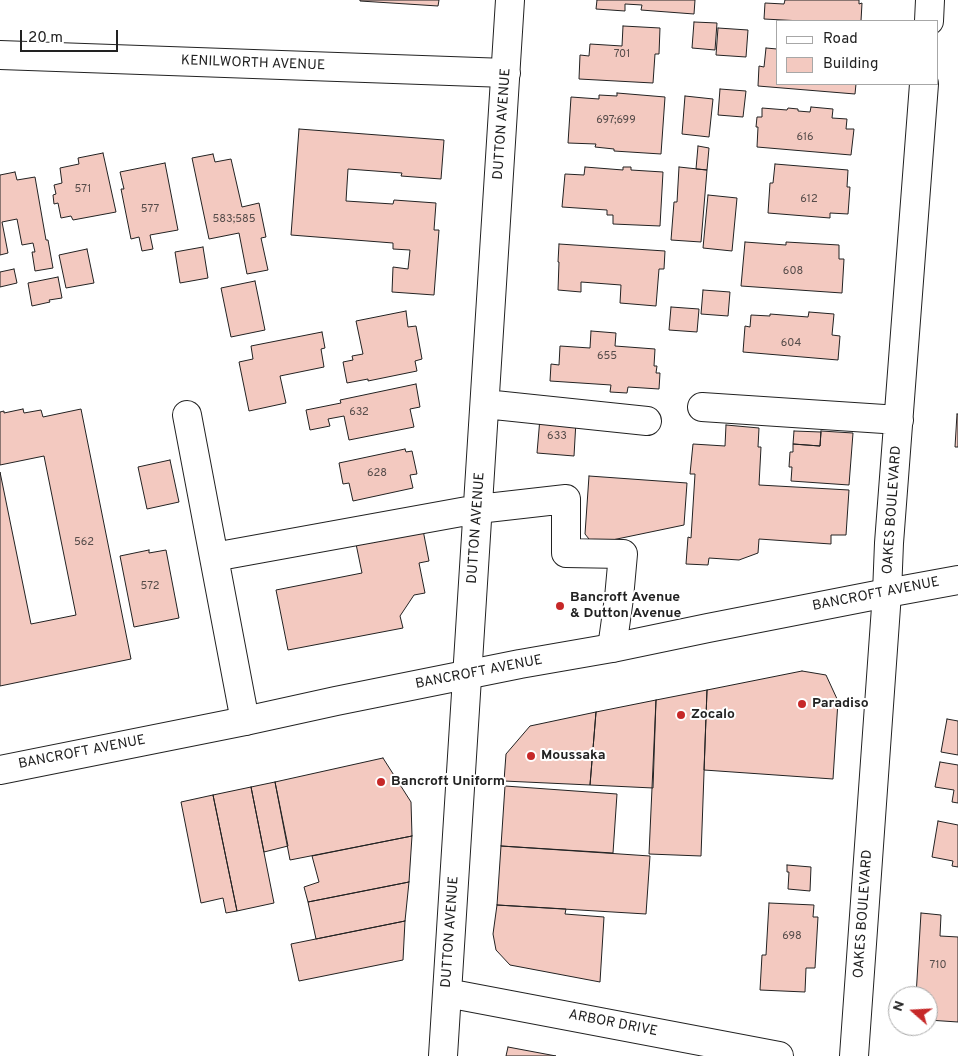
<!DOCTYPE html>
<html>
<head>
<meta charset="utf-8">
<style>
	body { margin:0 }
	#map { position:relative; width:958px; height:1056px; overflow:hidden; background:#fff; font-family:Overpass,sans-serif }
	canvas { display:block }
	.legend { position:absolute; left:776px; top:20px; width:162px; height:65px; box-sizing:border-box; background:#fff; border:1px solid #a7a7a7; margin:0; padding:6px 9px; list-style:none; font-size:15px; color:#222 }
	.legend li { display:flex; align-items:center; gap:10px; height:25px }
	.legend b { width:25px; border:1px solid #a7a7a7 }
	.north { position:absolute; left:888px; top:986px; width:50px; height:50px; box-sizing:border-box; background:#fff; border:1px solid #a7a7a7; border-radius:50%; rotate:289deg; font-size:14px; font-weight:700; line-height:20px; text-align:center; color:#222 }
	.north::after { content:''; display:block; margin:auto; width:18px; height:22px; background:#c62828; clip-path:polygon(50% 0,100% 100%,50% 72%,0 100%) }
	.scale { position:absolute; left:20px; top:30px; width:98px; height:22px; box-sizing:border-box; border:2px solid #222; border-top:0; padding-left:6px; font-size:15px; line-height:18px; white-space:nowrap; color:#222; -webkit-text-stroke:4px #fff; paint-order:stroke }
</style>
</head>
<body>
<div id="map">
<canvas width="958" height="1056"></canvas>
<ul class="legend">
<li><b style="height:6px;background:#fff"></b>Road</li>
<li><b style="height:14px;background:#f3c9c0"></b>Building</li>
</ul>
<div class="north">N</div>
<div class="scale">20 m</div>
</div>
<script>
const ctx = document.querySelector('canvas').getContext('2d');
ctx.lineJoin = 'round';
function fillPath(path, color) {
  ctx.fillStyle = color;
  ctx.fill(path, 'evenodd');
}
function poly(rows) {
  const path = new Path2D();
  for (const r of rows) {
    path.moveTo(r[0], r[1]);
    for (let i = 2; i < r.length; i += 2) path.lineTo(r[i], r[i + 1]);
  }
  return path;
}
function stroke(path, color, width, dash) {
  ctx.strokeStyle = color;
  ctx.lineWidth = width;
  ctx.lineCap = dash ? 'butt' : 'round';
  ctx.setLineDash(dash || []);
  ctx.stroke(path);
}
function write(font, color, halo, rows, align = 'center') {
  ctx.font = font + ' Overpass,sans-serif';
  ctx.lineWidth = 4;
  ctx.setLineDash([]);
  ctx.textBaseline = 'middle';
  ctx.strokeStyle = halo;
  ctx.fillStyle = color;
  for (const [text, x, y, turn = 0] of rows) {
    ctx.save();
    ctx.translate(x, y);
    ctx.rotate((+turn || 0) * Math.PI / 180);
    ctx.textAlign = isNaN(turn) ? turn : align;
    if (halo) ctx.strokeText(text, 0, 0);
    ctx.fillText(text, 0, 0);
    ctx.restore();
  }
}
const building = poly([
	[360,0,439,0,438,6,360,1,360,0],
	[597,0,695,0,694,14,641,10,642,5,625,4,625,11,596,9,597,0],
	[785,0,859,0,859,4,862,3,861,21,802,21,764,19,765,3,784,4,785,0],
	[694,22,717,23,715,50,692,48,694,22],
	[623,26,660,28,659,54,655,54,653,83,579,79,580,55,589,56,590,44,622,46,623,26],
	[718,28,748,30,746,57,716,55,718,28],
	[766,48,777,49,777,84,856,84,855,94,758,86,759,66,764,67,766,48],
	[720,89,746,91,743,117,718,115,720,89],
	[617,93,665,97,661,154,614,151,614,149,595,147,596,144,568,143,571,97,599,99,599,95,617,96,617,93],
	[685,96,713,99,709,137,682,134,685,96],
	[811,107,833,109,832,118,847,119,846,129,854,129,851,155,757,147,758,127,756,127,757,117,762,117,762,108,787,110,788,108,798,109,798,111,810,112,811,107],
	[299,129,444,140,441,179,401,176,402,173,348,169,346,201,393,204,394,200,436,203,434,230,439,230,434,295,392,292,393,267,408,269,410,250,393,249,393,243,291,235,299,129],
	[698,146,709,148,707,170,696,169,698,146],
	[103,153,116,212,73,220,71,216,61,218,58,203,54,204,53,195,56,194,54,185,62,183,60,168,79,164,78,158,103,153],
	[213,154,215,162,231,159,242,207,259,203,266,237,261,238,268,270,247,274,239,233,209,239,192,158,213,154],
	[165,163,178,230,150,235,153,249,142,251,139,237,131,239,121,189,124,189,120,172,165,163],
	[775,164,848,170,847,187,850,187,848,214,830,213,830,218,768,213,770,183,773,183,775,164],
	[585,167,623,170,623,167,631,167,631,170,663,172,660,226,613,224,613,215,607,215,607,210,562,207,565,174,584,175,585,167],
	[679,167,707,170,701,242,671,240,674,202,677,202,679,167],
	[15,172,17,180,35,177,46,240,48,240,53,268,35,271,32,252,35,252,33,243,22,245,17,219,2,222,8,253,0,255,0,175,15,172],
	[708,195,737,198,732,251,703,248,708,195],
	[745,242,786,245,786,242,839,245,839,259,844,259,842,293,741,286,745,242],
	[559,244,665,251,664,269,659,269,656,306,620,303,621,285,581,282,581,292,558,290,559,262,558,262,559,244],
	[203,247,208,278,180,283,175,252,203,247],
	[87,249,94,283,66,288,59,255,87,249],
	[14,269,17,283,0,287,0,272,14,269],
	[58,277,62,298,49,300,50,302,32,306,28,283,58,277],
	[255,281,265,330,231,337,221,288,255,281],
	[703,290,730,292,728,316,701,314,703,290],
	[671,307,699,309,697,332,669,330,671,307],
	[406,311,408,327,416,326,422,359,415,361,417,371,368,381,368,379,347,383,343,362,353,360,352,356,363,354,356,321,406,311],
	[809,312,834,314,832,335,840,336,838,360,743,352,745,326,750,327,751,315,770,316,770,314,808,317,809,312],
	[591,331,616,333,615,346,655,349,654,366,657,366,656,373,660,373,659,389,628,387,627,393,610,392,611,385,550,381,551,364,559,365,560,346,590,348,591,331],
	[322,332,325,348,321,349,324,367,280,376,286,403,249,411,239,362,253,359,251,346,322,332],
	[416,384,420,407,410,409,414,427,349,440,344,416,328,419,330,426,310,430,306,410,341,403,340,400,416,384],
	[23,409,24,413,41,410,43,417,81,409,131,659,0,686,0,472,31,624,76,615,44,456,0,465,0,412,4,411,4,413,23,409],
	[957,414,958,414,958,447,955,447,957,414],
	[540,418,576,421,574,456,537,453,540,418],
	[726,425,759,428,758,447,761,447,759,485,849,490,846,535,831,535,831,544,759,539,758,553,739,560,709,558,708,565,686,564,688,537,691,538,695,474,690,474,693,444,725,446,726,425],
	[794,431,821,432,820,446,793,444,794,431],
	[821,431,853,433,849,485,791,481,792,467,789,467,790,452,793,452,793,444,820,446,821,431],
	[405,449,406,452,412,451,417,474,410,475,413,488,353,501,349,483,343,484,339,463,405,449],
	[170,460,179,502,147,509,138,467,170,460],
	[589,476,687,483,684,525,593,544,585,534,589,476],
	[423,530,429,561,419,563,425,593,414,595,400,616,403,628,288,650,276,590,362,573,356,544,423,530],
	[149,550,149,553,166,550,179,618,134,627,120,556,149,550],
	[802,671,826,675,838,701,833,779,704,770,707,690,802,671],
	[707,690,701,856,649,854,656,700,707,690],
	[656,700,653,788,590,785,596,712,656,700],
	[596,712,590,785,504,781,506,754,530,726,596,712],
	[947,719,958,721,958,755,941,752,947,719],
	[383,758,411,802,412,836,290,860,275,782,383,758],
	[940,762,958,765,958,803,952,802,954,790,935,787,940,762],
	[275,782,288,846,264,852,251,787,275,782],
	[505,786,617,794,613,853,501,846,505,786],
	[251,787,274,903,237,911,213,795,251,787],
	[213,795,237,911,226,913,223,898,201,903,181,802,213,795],
	[938,821,958,825,958,867,952,866,953,861,932,857,938,821],
	[412,836,409,882,308,902,304,887,319,882,312,856,412,836],
	[501,846,650,856,646,914,497,905,501,846],
	[787,865,811,867,810,891,788,889,789,872,787,872,787,865],
	[409,882,405,921,316,939,308,902,409,882],
	[769,903,814,905,813,917,818,917,815,968,806,968,805,992,760,990,762,955,766,955,769,903],
	[497,905,566,909,565,914,604,917,600,982,510,965,496,950,493,934,497,905],
	[921,913,941,915,940,936,958,937,958,1022,928,1020,928,996,916,996,921,913],
	[405,921,403,960,299,981,291,944,405,921],
	[508,1047,556,1056,506,1056,508,1047]
]);
const minor = poly([
	[929,21,930,0],
	[0,55,506,73],
	[485,404,647,421],
	[702,407,899,420],
	[187,415,245,721],
	[214,557,478,509,566,499,566,553,623,554,619,598,612,648],
	[447,993,779,1056],
	[443,1056,510,0],
	[854,1056,887,593,889,543,924,84]
]);
const major = poly([
	[0,770,245,721,336,701,520,664,612,648,708,628,887,593,958,580]
]);
const markers = [
	[560,606,5,"#c62828"],
	[802,704,5,"#c62828"],
	[681,715,5,"#c62828"],
	[531,756,5,"#c62828"],
	[381,782,5,"#c62828"]
];
const numberNames = [
	["701",622,55],
	["697;699",616,121],
	["616",805,138],
	["571",83,190],
	["612",809,200],
	["577",150,210],
	["583;585",234,220],
	["608",793,272],
	["604",791,344],
	["655",607,357],
	["632",359,413],
	["633",557,437],
	["628",377,474],
	["562",84,543],
	["572",150,587],
	["698",792,937],
	["710",938,966]
];
const streetNames = [
	["KENILWORTH AVENUE",253,64,2],
	["DUTTON AVENUE",503,124,-86],
	["OAKES BOULEVARD",893,510,-86],
	["DUTTON AVENUE",477,528,-86],
	["BANCROFT AVENUE",876,595,-11],
	["BANCROFT AVENUE",479,673,-11],
	["BANCROFT AVENUE",82,753,-11],
	["OAKES BOULEVARD",864,914,-86],
	["DUTTON AVENUE",451,932,-86],
	["ARBOR DRIVE",613,1024,11]
];
const poiNames = [
	["Bancroft Avenue",570,598],
	["& Dutton Avenue",570,614],
	["Paradiso",812,704],
	["Zocalo",691,715],
	["Moussaka",541,756],
	["Bancroft Uniform",391,782]
];
fillPath(building, '#f3c9c0');
stroke(building, '#222', 1);
stroke(minor, '#222', 30);
stroke(major, '#222', 30);
stroke(minor, '#fff', 28);
stroke(major, '#fff', 28);
for (const [x, y, r, color] of markers) {
  const dot = new Path2D();
  dot.arc(x, y, r, 0, 2 * Math.PI);
  ctx.fillStyle = color;
  ctx.fill(dot);
  stroke(dot, '#fff', 2);
}
write('11px', '#564c4a', null, numberNames);
write('14px', '#222', '#fff', streetNames);
write('bold 14px', '#222', '#fff', poiNames, 'left');
</script>
</body>
</html>
